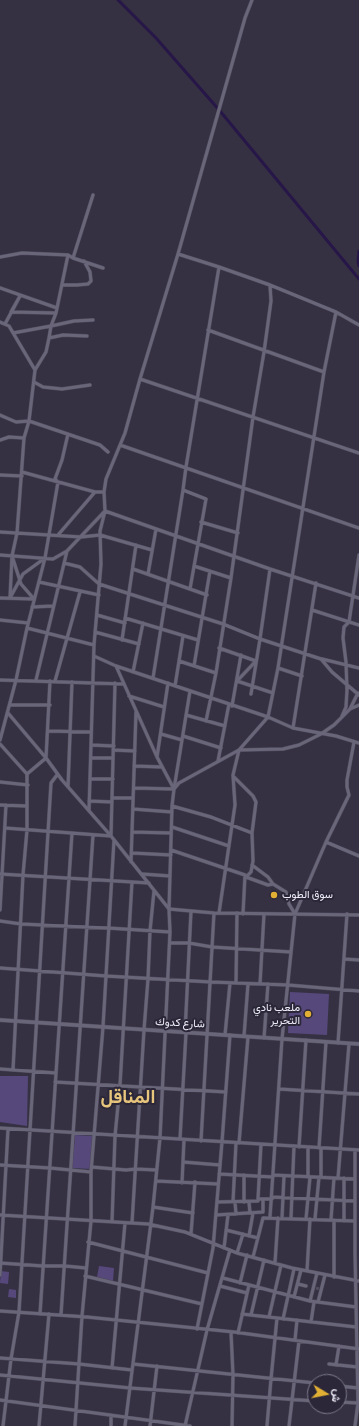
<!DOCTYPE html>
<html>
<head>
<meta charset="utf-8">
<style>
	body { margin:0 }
	#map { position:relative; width:359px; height:1426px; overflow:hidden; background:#353143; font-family:Literata,Vazirmatn,serif }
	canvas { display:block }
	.north { position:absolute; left:307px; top:1374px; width:40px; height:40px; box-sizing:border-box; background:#2b2739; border:1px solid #7a7786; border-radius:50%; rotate:100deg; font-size:11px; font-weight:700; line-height:16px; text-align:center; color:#f0eefa }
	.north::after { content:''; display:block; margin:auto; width:14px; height:18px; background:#e1af34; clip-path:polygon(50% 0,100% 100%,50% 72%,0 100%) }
</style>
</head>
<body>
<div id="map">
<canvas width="359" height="1426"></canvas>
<div class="north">ش</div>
</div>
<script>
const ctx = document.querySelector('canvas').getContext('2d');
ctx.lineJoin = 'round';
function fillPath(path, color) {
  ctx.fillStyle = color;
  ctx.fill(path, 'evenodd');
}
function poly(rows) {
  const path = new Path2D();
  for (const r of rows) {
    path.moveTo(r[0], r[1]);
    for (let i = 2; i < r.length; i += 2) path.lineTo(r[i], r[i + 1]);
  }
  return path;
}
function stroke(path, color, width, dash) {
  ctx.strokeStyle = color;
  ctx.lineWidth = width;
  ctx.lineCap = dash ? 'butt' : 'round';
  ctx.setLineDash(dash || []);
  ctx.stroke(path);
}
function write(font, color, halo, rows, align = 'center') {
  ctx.font = font + ' Literata,Vazirmatn,serif';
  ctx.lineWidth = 4;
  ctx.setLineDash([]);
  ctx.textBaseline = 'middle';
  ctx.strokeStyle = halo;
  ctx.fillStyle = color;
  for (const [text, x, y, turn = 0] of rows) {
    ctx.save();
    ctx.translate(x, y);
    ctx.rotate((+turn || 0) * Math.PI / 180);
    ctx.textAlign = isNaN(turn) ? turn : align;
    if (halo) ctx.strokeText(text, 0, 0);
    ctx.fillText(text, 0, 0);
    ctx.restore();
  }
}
const green = poly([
	[290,992,329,994,327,1035,288,1033],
	[0,1076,28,1076,27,1126,0,1122],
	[75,1135,93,1136,90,1169,72,1168],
	[99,1266,114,1268,113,1281,97,1277],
	[1,1271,9,1272,8,1284,0,1283],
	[9,1289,16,1290,16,1298,8,1297]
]);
const canal = poly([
	[118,0,156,38,220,111,359,279],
	[359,251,358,262,359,266]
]);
const minorTunnel = poly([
	[316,1288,319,1289]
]);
const minor = poly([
	[178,254,219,267,270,285,336,312,359,325],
	[0,257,22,253,68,255],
	[73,258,103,268],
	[62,285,77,285,88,284,91,281,90,272,84,261],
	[0,288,57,308],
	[0,322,9,326,35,370],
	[5,324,20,296,11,312,56,313],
	[208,330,324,372],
	[13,333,51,326,56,313,68,255,73,258,93,195],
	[49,338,63,335,87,336],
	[140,379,359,453],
	[34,382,43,387,62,389,90,385],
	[0,415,16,422,29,421,100,445,108,452],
	[0,440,9,437,24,438],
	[120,445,359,528],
	[22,472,95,492,104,492],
	[0,475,22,476],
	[183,490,206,499,190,589],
	[105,511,270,569,359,598],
	[201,522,238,533],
	[0,532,81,537,100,535,152,550],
	[58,535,95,492],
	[0,555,53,559,67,551],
	[13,559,21,584,34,599],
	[64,563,80,567,99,584,223,624,260,639,321,659,332,672,359,695],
	[194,566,231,578],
	[133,569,207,595],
	[148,574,156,529],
	[39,582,99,595],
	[11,596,23,574,45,558],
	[0,598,34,599],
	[10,598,12,556,17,533,24,438,29,421,35,370,46,352,49,338,51,326,74,321,93,320],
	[32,607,53,606],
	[312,610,359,625],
	[97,615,125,623],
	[125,618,198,640],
	[0,620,28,623],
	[27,628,94,645],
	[95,632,139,644],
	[122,640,136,545],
	[219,648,256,661,237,681,273,693],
	[94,656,116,666,268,717,293,728,336,736,359,743],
	[322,659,359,668],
	[179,661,216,673],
	[116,666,157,757,174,789],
	[194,666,210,571],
	[278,668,302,676],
	[133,672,143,623],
	[153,678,183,490,186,467,219,267],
	[0,680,123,684],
	[36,680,67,551,104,512],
	[55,681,80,592],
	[175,686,183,636],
	[251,694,260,639,270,569],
	[129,696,164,707],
	[10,705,50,705],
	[232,706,241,655],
	[350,709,358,693],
	[8,713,46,758,62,780,111,836,169,909,214,913,359,915],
	[186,715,225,726],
	[342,716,346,707,347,690,346,662,343,638,344,627,349,622,359,555],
	[206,721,216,673,231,578,253,417,264,352,271,301,270,285],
	[293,728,316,583],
	[48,731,91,732],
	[161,734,182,740],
	[183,736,221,748],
	[0,740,16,680,27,628,45,558,58,482,55,479,62,460,68,434],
	[0,744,27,774],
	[91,745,114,746],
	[113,750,135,751],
	[157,757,168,683],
	[91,758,113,758],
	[218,761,229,704],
	[134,766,162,767],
	[234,777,253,796,256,802,252,833,253,861,251,872,246,877,268,885,273,884],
	[90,779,113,779],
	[0,782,28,785],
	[68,787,72,682],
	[134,788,174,789,179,783,239,750,283,749,299,745,321,734,334,725,350,709,359,705],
	[112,798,133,798],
	[89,801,112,802],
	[0,805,26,806],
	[172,806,211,817,252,833],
	[133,809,172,812],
	[89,811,94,645,101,564,100,531,105,511,104,492,106,479,125,433,140,379,178,254,245,18,252,0],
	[172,827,229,846],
	[5,828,111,836,115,683],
	[132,832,171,833],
	[326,842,359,856],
	[171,850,245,875,243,914],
	[132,853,171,855],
	[131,862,136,712],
	[252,865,268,877,273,884,286,892,289,904,295,914],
	[0,874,149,883],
	[142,874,170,876],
	[0,910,6,805],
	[219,913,235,805,233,775,239,750,268,717,278,668,324,372,336,312],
	[0,921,21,924,108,928,170,932],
	[170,943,189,943,212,947,291,952],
	[344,959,359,960],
	[0,968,106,976,211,982,288,985,359,991],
	[236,983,237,913],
	[260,984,264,914],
	[185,1033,191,911],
	[225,1035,230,983],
	[244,1036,248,984],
	[264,1038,268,984],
	[338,1043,347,914],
	[0,1069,56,1073],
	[13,1070,23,875,27,830,27,774,46,758,50,681],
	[55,1082,226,1092],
	[279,1089,359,1094],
	[0,1128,359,1150],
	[180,1139,186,1033],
	[201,1141,214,913],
	[239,1143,248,1037],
	[299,1147,306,1040],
	[319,1148,326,1042],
	[355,1150,355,1253,358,1403,355,1426],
	[183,1162,220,1165],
	[0,1165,50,1168,91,1172],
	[92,1167,126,1170,136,1169,156,1170],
	[219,1174,273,1177],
	[273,1175,355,1179],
	[308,1177,308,1147],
	[321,1177,321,1148],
	[338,1178,349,1044],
	[344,1178,344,1221],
	[156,1181,218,1184],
	[182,1183,184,1140],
	[272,1197,355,1201],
	[258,1199,261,1144],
	[218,1202,258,1201,258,1199,272,1199],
	[233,1202,236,1143],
	[235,1202,236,1214],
	[244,1202,244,1175],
	[249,1202,250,1213],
	[153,1207,193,1213],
	[0,1215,148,1224,185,1232,237,1253,292,1268,359,1281],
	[216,1215,263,1212,263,1199],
	[270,1217,282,1039,295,914,326,842,349,795,347,787,347,780,354,742],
	[282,1218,284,1176],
	[291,1218,294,1146],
	[306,1219,310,1177],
	[315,1219,319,1177],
	[331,1220,334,1178],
	[112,1222,115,1136,120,1085,132,882],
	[132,1223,144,1030,148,979,150,931,154,891],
	[226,1230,258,1238],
	[191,1234,195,1182],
	[249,1236,253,1213],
	[88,1242,208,1273],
	[224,1248,228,1215],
	[237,1253,243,1234],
	[253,1257,263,1218,355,1221],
	[0,1263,43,1266,65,1266,86,1268],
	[275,1263,278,1218],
	[307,1271,310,1219],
	[0,1275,8,1129],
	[85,1276,202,1304],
	[334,1277,334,1220],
	[223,1278,310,1301,356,1307],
	[240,1283,247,1255],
	[298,1284,306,1286],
	[220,1286,247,1293],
	[294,1297,301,1270],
	[310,1301,317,1273],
	[318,1302,325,1275],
	[0,1311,87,1317,234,1332,359,1349],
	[40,1314,72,833],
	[242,1314,356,1327],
	[61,1315,93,835],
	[251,1315,264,1260],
	[269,1317,281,1265],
	[283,1319,294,1269],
	[311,1322,314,1302],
	[197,1329,213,1248,222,1142,230,1035],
	[231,1332,233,1375,232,1426],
	[238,1333,249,1285],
	[295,1340,297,1320],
	[0,1358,79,1364,132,1370],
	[133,1364,315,1383],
	[329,1364,357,1367],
	[336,1365,339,1346],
	[112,1368,125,1223],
	[0,1375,130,1388,315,1401],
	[339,1386,358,1388],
	[0,1400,190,1426],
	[339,1402,358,1403],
	[3,1426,11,1359,19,1312,51,783,57,775],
	[39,1426,49,1314],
	[75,1426,82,1316,91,1221,91,1172,103,1027,114,840],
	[111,1426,111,1415],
	[125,1426,153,1207,160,1138,170,932,169,909,172,806,174,789,190,691],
	[150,1426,157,1366],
	[185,1426,207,1330,230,1250],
	[267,1426,271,1379,277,1318],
	[289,1426,299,1341]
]);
const tertiary = poly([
	[0,1020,359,1044]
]);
const markers = [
	[274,895,4,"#e1af34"],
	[308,1014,4,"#e1af34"]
];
const poiNames = [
	["سوق الطوب",282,895],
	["ملعب نادي",300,1008,"right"],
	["التحرير",300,1021,"right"]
];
const streetNames = [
	["شارع كدوك",180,1023,3]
];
const townNames = [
	["المناقل",128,1097]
];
fillPath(green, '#56487b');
stroke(canal, '#271648', 3);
stroke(minorTunnel, '#514d5e', 3, [3, 1.5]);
stroke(minor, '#504c5b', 4);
stroke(tertiary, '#504c5b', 4.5);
stroke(minor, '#6a667a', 3);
stroke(tertiary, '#6a667a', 3.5);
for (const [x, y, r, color] of markers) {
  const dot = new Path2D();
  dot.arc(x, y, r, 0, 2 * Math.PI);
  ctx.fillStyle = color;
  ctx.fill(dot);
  stroke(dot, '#2b2739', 1.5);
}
write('11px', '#f0eefa', '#2b2739', poiNames, 'left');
write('11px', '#f0eefa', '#2b2739', streetNames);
write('bold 19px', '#e8c57c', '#2b2739', townNames);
</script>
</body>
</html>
